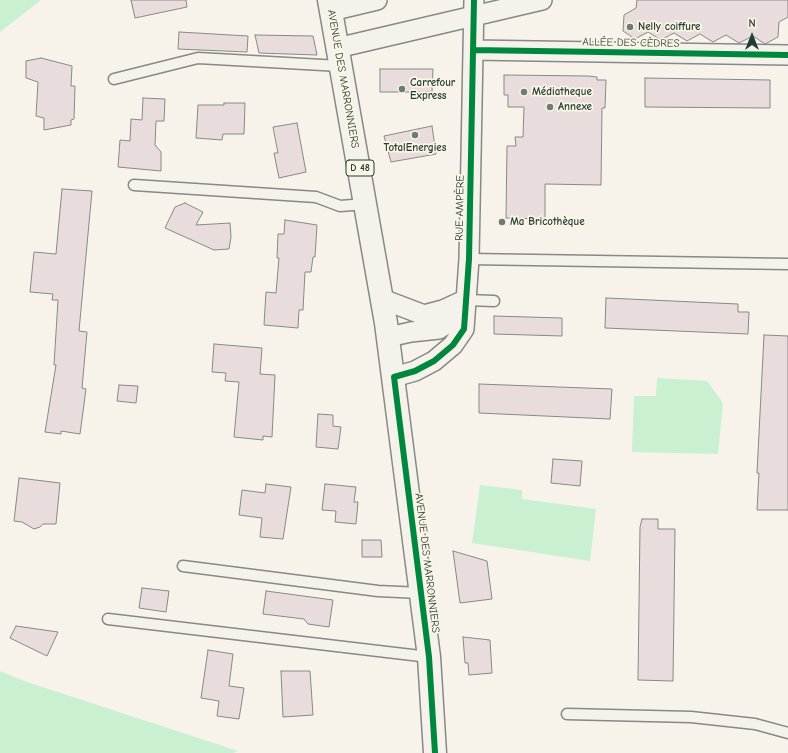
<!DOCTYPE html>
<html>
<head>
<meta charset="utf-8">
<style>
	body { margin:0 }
	#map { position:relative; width:788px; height:753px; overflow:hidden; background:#f7f3ea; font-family:"Comic Neue",sans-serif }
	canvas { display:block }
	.north { position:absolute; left:732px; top:16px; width:40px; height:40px; -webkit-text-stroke:3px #fcf5e5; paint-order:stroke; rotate:0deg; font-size:11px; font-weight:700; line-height:16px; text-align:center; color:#1f3d34 }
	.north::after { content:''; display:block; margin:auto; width:14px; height:18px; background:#1f3d34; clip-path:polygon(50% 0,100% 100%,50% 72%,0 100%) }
</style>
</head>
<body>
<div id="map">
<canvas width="788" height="753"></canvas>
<div class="north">N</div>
</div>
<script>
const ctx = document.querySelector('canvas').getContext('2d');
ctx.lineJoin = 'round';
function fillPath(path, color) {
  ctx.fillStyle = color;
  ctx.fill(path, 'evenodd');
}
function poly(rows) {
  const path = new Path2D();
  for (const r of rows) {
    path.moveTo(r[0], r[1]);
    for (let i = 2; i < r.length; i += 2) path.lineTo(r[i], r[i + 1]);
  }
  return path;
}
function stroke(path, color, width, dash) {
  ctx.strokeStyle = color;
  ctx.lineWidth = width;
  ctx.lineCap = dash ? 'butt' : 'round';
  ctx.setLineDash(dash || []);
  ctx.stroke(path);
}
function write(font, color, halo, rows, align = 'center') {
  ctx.font = font + ' "Comic Neue",sans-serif';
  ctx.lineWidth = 3.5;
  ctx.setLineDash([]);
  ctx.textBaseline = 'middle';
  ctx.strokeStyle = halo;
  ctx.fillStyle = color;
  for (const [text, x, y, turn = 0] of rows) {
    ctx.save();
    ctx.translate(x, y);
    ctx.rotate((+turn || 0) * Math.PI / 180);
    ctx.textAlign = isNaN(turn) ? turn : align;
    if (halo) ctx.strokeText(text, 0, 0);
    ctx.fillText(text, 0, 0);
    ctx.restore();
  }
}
const green = poly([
	[0,0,41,0,0,32],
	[657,378,707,381,723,403,718,454,632,452,634,396,656,396],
	[480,485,522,490,522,499,596,509,590,561,472,543],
	[0,671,24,681,238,751,233,753,0,753]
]);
const building = poly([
	[131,0,186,0,187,7,135,18,131,0],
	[637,0,788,0,788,17,779,22,778,37,765,44,753,36,739,43,726,35,713,42,700,34,687,41,674,33,661,40,648,32,635,39,623,31,624,15,636,8,637,0],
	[179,32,248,36,247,52,178,49,179,32],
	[255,35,313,36,317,55,259,53,255,35],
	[41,58,72,66,71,86,75,86,74,119,71,120,71,125,44,130,44,118,36,116,38,82,26,78,26,61,41,58],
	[380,69,433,69,432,92,380,92,380,69],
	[504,75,588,76,597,77,597,80,606,80,605,108,602,108,601,185,545,184,545,219,506,218,507,146,516,146,515,137,523,137,524,107,508,107,508,95,504,95,504,75],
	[645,78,770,80,770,108,645,107,645,78],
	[143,98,165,99,164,121,156,121,155,145,161,152,161,171,118,167,120,140,130,141,131,119,142,120,143,98],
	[224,103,245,103,244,134,223,134,222,140,196,138,198,105,224,105,224,103],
	[297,123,306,172,279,178,274,153,278,153,273,127,297,123],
	[432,126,436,154,391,162,384,136,432,126],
	[62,189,92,191,79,331,87,332,82,388,86,389,80,434,61,431,61,434,45,432,56,365,54,365,58,300,52,300,53,294,30,292,34,252,56,254,62,189],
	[185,203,203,212,196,225,230,223,231,237,229,249,214,250,165,228,175,207,185,203],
	[285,220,317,225,315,257,313,257,311,272,305,272,303,310,299,310,298,328,264,325,266,292,276,293,279,258,277,258,278,234,284,234,285,220],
	[606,298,738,304,738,312,749,312,748,334,605,328,606,298],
	[494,316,562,318,562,336,494,334,494,316],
	[764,335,788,336,788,510,757,510,759,473,757,473,764,335],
	[214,344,262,348,260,374,275,375,272,437,263,436,263,440,234,437,239,382,225,381,226,373,212,372,214,344],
	[479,384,612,389,610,419,479,413,479,384],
	[119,385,138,386,136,403,117,401,119,385],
	[318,414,333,415,333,426,341,427,338,449,316,447,318,414],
	[553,459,582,461,580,486,551,483,553,459],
	[19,478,60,483,56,524,43,524,40,527,34,529,22,522,14,521,19,478],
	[266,484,291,487,283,539,260,537,262,518,239,515,242,490,265,493,266,484],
	[325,484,356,487,354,502,358,502,356,524,335,522,336,511,322,510,325,484],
	[642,519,658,519,658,529,675,529,673,681,638,680,640,527,642,519],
	[362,540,381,540,382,557,362,557,362,540],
	[453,551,487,561,492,599,460,603,453,551],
	[142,588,169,591,166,612,139,608,142,588],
	[266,591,333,600,329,627,308,624,304,619,263,614,266,591],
	[16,626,58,632,47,656,10,638,16,626],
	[463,637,490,640,492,673,469,675,468,663,465,663,463,637],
	[208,650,233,654,229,686,244,688,239,719,217,716,219,701,201,698,208,650],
	[281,671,310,671,313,715,283,717,281,671]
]);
const service = poly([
	[114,79,198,58,340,66],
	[134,185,316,197,340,206,366,204],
	[469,259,788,264],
	[466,300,494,301],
	[183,566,378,591,421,593],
	[108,619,429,657],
	[567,714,691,717,755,724,788,733]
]);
const minor = poly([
	[331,11,377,0],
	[337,48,542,0],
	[473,50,788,55],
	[382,299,424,315,443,310,465,300],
	[388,337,411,332,439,329,452,320,466,300],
	[394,377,415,371,434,361,453,345,464,329,469,259,474,0]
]);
const primary = poly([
	[329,0,386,323,429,657,435,753]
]);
const cycleway = poly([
	[473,50,788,55],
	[435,753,429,657,394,377,415,371,434,361,453,345,464,329,469,259,474,0]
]);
const markers = [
	[630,27,4,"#6b7d74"],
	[402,89,4,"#6b7d74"],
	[524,92,4,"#6b7d74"],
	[550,107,4,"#6b7d74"],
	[415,135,4,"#6b7d74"],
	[502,222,4,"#6b7d74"]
];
const shields = [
	[360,168,28]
];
const shieldNames = [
	["D 48",360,168]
];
const poiNames = [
	["Nelly coiffure",638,27],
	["Carrefour",410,83],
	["Express",410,96],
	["Médiatheque",532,92],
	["Annexe",558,107],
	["TotalEnergies",415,148,"center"],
	["Ma Bricothèque",510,222]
];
const streetNames = [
	["ALLÉE DES CÈDRES",631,43,1],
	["AVENUE DES MARRONNIERS",343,79,80],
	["RUE AMPÈRE",460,208,-89],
	["AVENUE DES MARRONNIERS",427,563,83]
];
fillPath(green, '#c9f0d1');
fillPath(building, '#e8dddc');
stroke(building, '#868984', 1);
stroke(service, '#868984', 13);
stroke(minor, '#868984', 22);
stroke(primary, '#868984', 25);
stroke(service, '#f5f2ec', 10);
stroke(minor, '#f5f2ec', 19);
stroke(primary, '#f5f2ec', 22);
stroke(cycleway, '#00873e', 6);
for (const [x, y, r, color] of markers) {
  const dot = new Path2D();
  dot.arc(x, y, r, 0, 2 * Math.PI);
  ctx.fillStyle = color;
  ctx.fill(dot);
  stroke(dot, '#fcf5e5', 1.5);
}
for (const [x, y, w] of shields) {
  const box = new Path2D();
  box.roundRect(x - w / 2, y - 8, w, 16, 3);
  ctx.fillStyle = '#fcf5e5';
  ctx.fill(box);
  stroke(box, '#1f3d34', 1);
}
write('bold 10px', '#1f3d34', null, shieldNames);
write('bold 11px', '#1f3d34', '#fcf5e5', poiNames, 'left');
write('11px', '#1f3d34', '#fcf5e5', streetNames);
</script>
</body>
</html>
